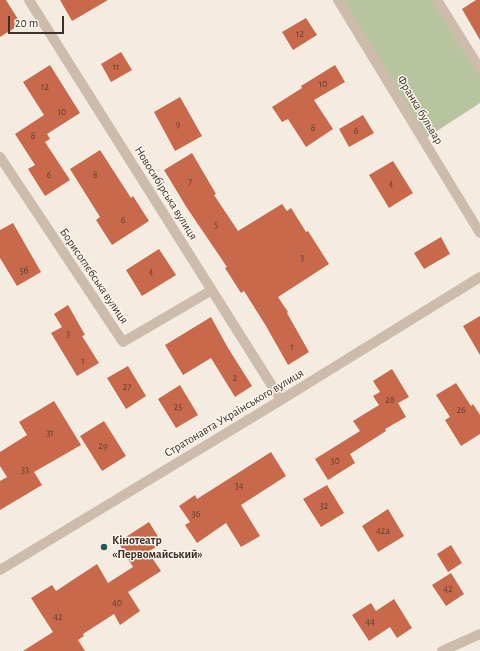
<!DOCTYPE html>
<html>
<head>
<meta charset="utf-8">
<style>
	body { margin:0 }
	#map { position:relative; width:480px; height:651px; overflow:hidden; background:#f4ebe1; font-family:"Alegreya Sans",sans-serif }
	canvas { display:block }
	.scale { position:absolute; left:8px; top:16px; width:56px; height:18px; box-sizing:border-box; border:2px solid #3b302b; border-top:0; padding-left:5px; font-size:12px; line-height:14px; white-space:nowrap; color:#3b302b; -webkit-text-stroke:3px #fbf5ee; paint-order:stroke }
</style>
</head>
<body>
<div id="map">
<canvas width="480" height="651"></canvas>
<div class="scale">20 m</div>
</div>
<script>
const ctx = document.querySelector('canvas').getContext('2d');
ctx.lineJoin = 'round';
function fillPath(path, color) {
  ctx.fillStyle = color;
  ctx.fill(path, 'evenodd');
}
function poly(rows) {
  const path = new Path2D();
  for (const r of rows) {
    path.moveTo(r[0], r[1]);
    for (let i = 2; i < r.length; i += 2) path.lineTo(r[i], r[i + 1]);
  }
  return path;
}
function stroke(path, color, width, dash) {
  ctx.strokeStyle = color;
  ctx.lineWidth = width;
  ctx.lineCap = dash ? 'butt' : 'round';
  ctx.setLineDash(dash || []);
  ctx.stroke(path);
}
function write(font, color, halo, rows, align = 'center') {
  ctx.font = font + ' "Alegreya Sans",sans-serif';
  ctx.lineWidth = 3;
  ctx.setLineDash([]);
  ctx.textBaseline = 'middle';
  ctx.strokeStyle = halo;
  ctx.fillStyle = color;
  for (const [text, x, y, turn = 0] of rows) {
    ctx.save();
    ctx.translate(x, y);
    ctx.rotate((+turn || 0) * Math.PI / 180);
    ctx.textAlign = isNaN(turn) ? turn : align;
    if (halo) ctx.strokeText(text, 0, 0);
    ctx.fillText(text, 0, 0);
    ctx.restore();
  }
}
const green = poly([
	[341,0,437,0,480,69,480,103,423,140]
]);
const building = poly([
	[0,0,6,0,21,24,0,37],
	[60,0,108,0,72,21],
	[476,0,480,0,480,40,462,9],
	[306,18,317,35,293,50,282,32],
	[121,52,132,70,111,82,101,64],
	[50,65,80,113,47,134,50,139,45,142,70,180,45,196,28,169,35,165,15,134,44,115,23,82],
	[335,65,345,82,314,100,333,129,306,147,288,119,282,122,272,107,302,88,301,86],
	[180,97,202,136,175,151,154,112],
	[363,115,374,133,349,147,339,129],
	[100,150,131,198,133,196,149,221,112,245,96,220,100,217,70,169],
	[192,153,216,194,214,195,238,231,282,204,287,211,291,208,306,232,308,231,329,264,278,297,288,312,287,313,309,352,288,365,266,326,244,291,241,293,225,268,227,267,187,208,164,170],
	[393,161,413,193,389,208,369,175],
	[13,223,41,272,17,286,0,258,0,230],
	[441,237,450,254,424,269,414,253],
	[159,249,176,275,142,296,126,270],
	[68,305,85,335,82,336,99,363,77,376,51,333,62,327,54,314],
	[480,316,480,355,463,326],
	[211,317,228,348,252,386,235,397,211,358,183,375,165,345],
	[128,366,146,396,126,409,107,378],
	[392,369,409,397,398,403,406,417,385,429,386,431,350,454,355,463,328,480,315,459,360,431,353,421,379,405,373,396,380,392,373,381],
	[456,383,471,406,473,404,480,415,480,434,461,446,445,420,450,417,436,395],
	[180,385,198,415,176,428,158,399],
	[54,401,81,445,34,472,42,485,0,510,0,481,7,477,0,466,0,452,27,435,19,422],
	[104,421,126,456,102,471,80,436],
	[271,452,286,476,241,505,260,536,241,547,226,523,197,543,185,525,190,522,179,506,195,495,197,499],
	[327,485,344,513,321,527,303,499],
	[388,509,404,536,378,552,362,526],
	[149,522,162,543,148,552,161,571,128,592,140,611,120,625,114,614,83,634,84,636,78,640,85,651,23,651,53,632,31,598,52,585,56,591,97,564,108,583,133,567,118,542],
	[451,545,462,563,448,572,437,554],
	[451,573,464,594,446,606,432,585],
	[394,599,412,628,397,638,390,627,369,641,352,615,371,603,376,611]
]);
const street = poly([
	[29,0,281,400],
	[338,0,480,233],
	[437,0,480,69],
	[0,157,123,342,212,290],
	[0,570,281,400,480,277],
	[442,651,480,634]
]);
const markers = [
	[104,547,4,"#1f5a5e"]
];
const numberNames = [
	["12",300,34],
	["11",116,67],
	["10",323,84],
	["12",45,87],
	["10",62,112],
	["9",178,124],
	["8",313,128],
	["6",356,131],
	["8",33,136],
	["6",49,175],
	["8",95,175],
	["7",190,182],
	["4",391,184],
	["6",123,220],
	["5",216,225],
	["3",302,258],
	["5б",24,271],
	["4",151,272],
	["3",68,334],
	["1",292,347],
	["1",83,361],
	["2",235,378],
	["27",127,387],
	["28",390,400],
	["25",178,407],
	["26",461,410],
	["31",50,433],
	["29",103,446],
	["30",335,461],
	["33",25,470],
	["34",239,486],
	["32",324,506],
	["36",196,514],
	["42а",383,531],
	["42",448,589],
	["40",117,603],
	["42",58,617],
	["44",370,622]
];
const streetNames = [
	["Франка бульвар",420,110,59],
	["Новосибірська вулиця",166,193,58],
	["Борисоглєбська вулиця",94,276,56],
	["Стратонавта Українського вулиця",234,413,-31]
];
const poiNames = [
	["Кінотеатр",112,540],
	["«Первомайський»",112,554]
];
fillPath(green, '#b8c4a0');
fillPath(building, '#c8694b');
stroke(street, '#cdbbac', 10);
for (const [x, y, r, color] of markers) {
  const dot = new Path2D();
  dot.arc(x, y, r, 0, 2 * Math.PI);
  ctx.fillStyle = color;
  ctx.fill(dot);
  stroke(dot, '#fbf5ee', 1.5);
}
write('10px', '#5e3e33', null, numberNames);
write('12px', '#3b302b', '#fbf5ee', streetNames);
write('bold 12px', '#3b302b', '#fbf5ee', poiNames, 'left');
</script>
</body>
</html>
